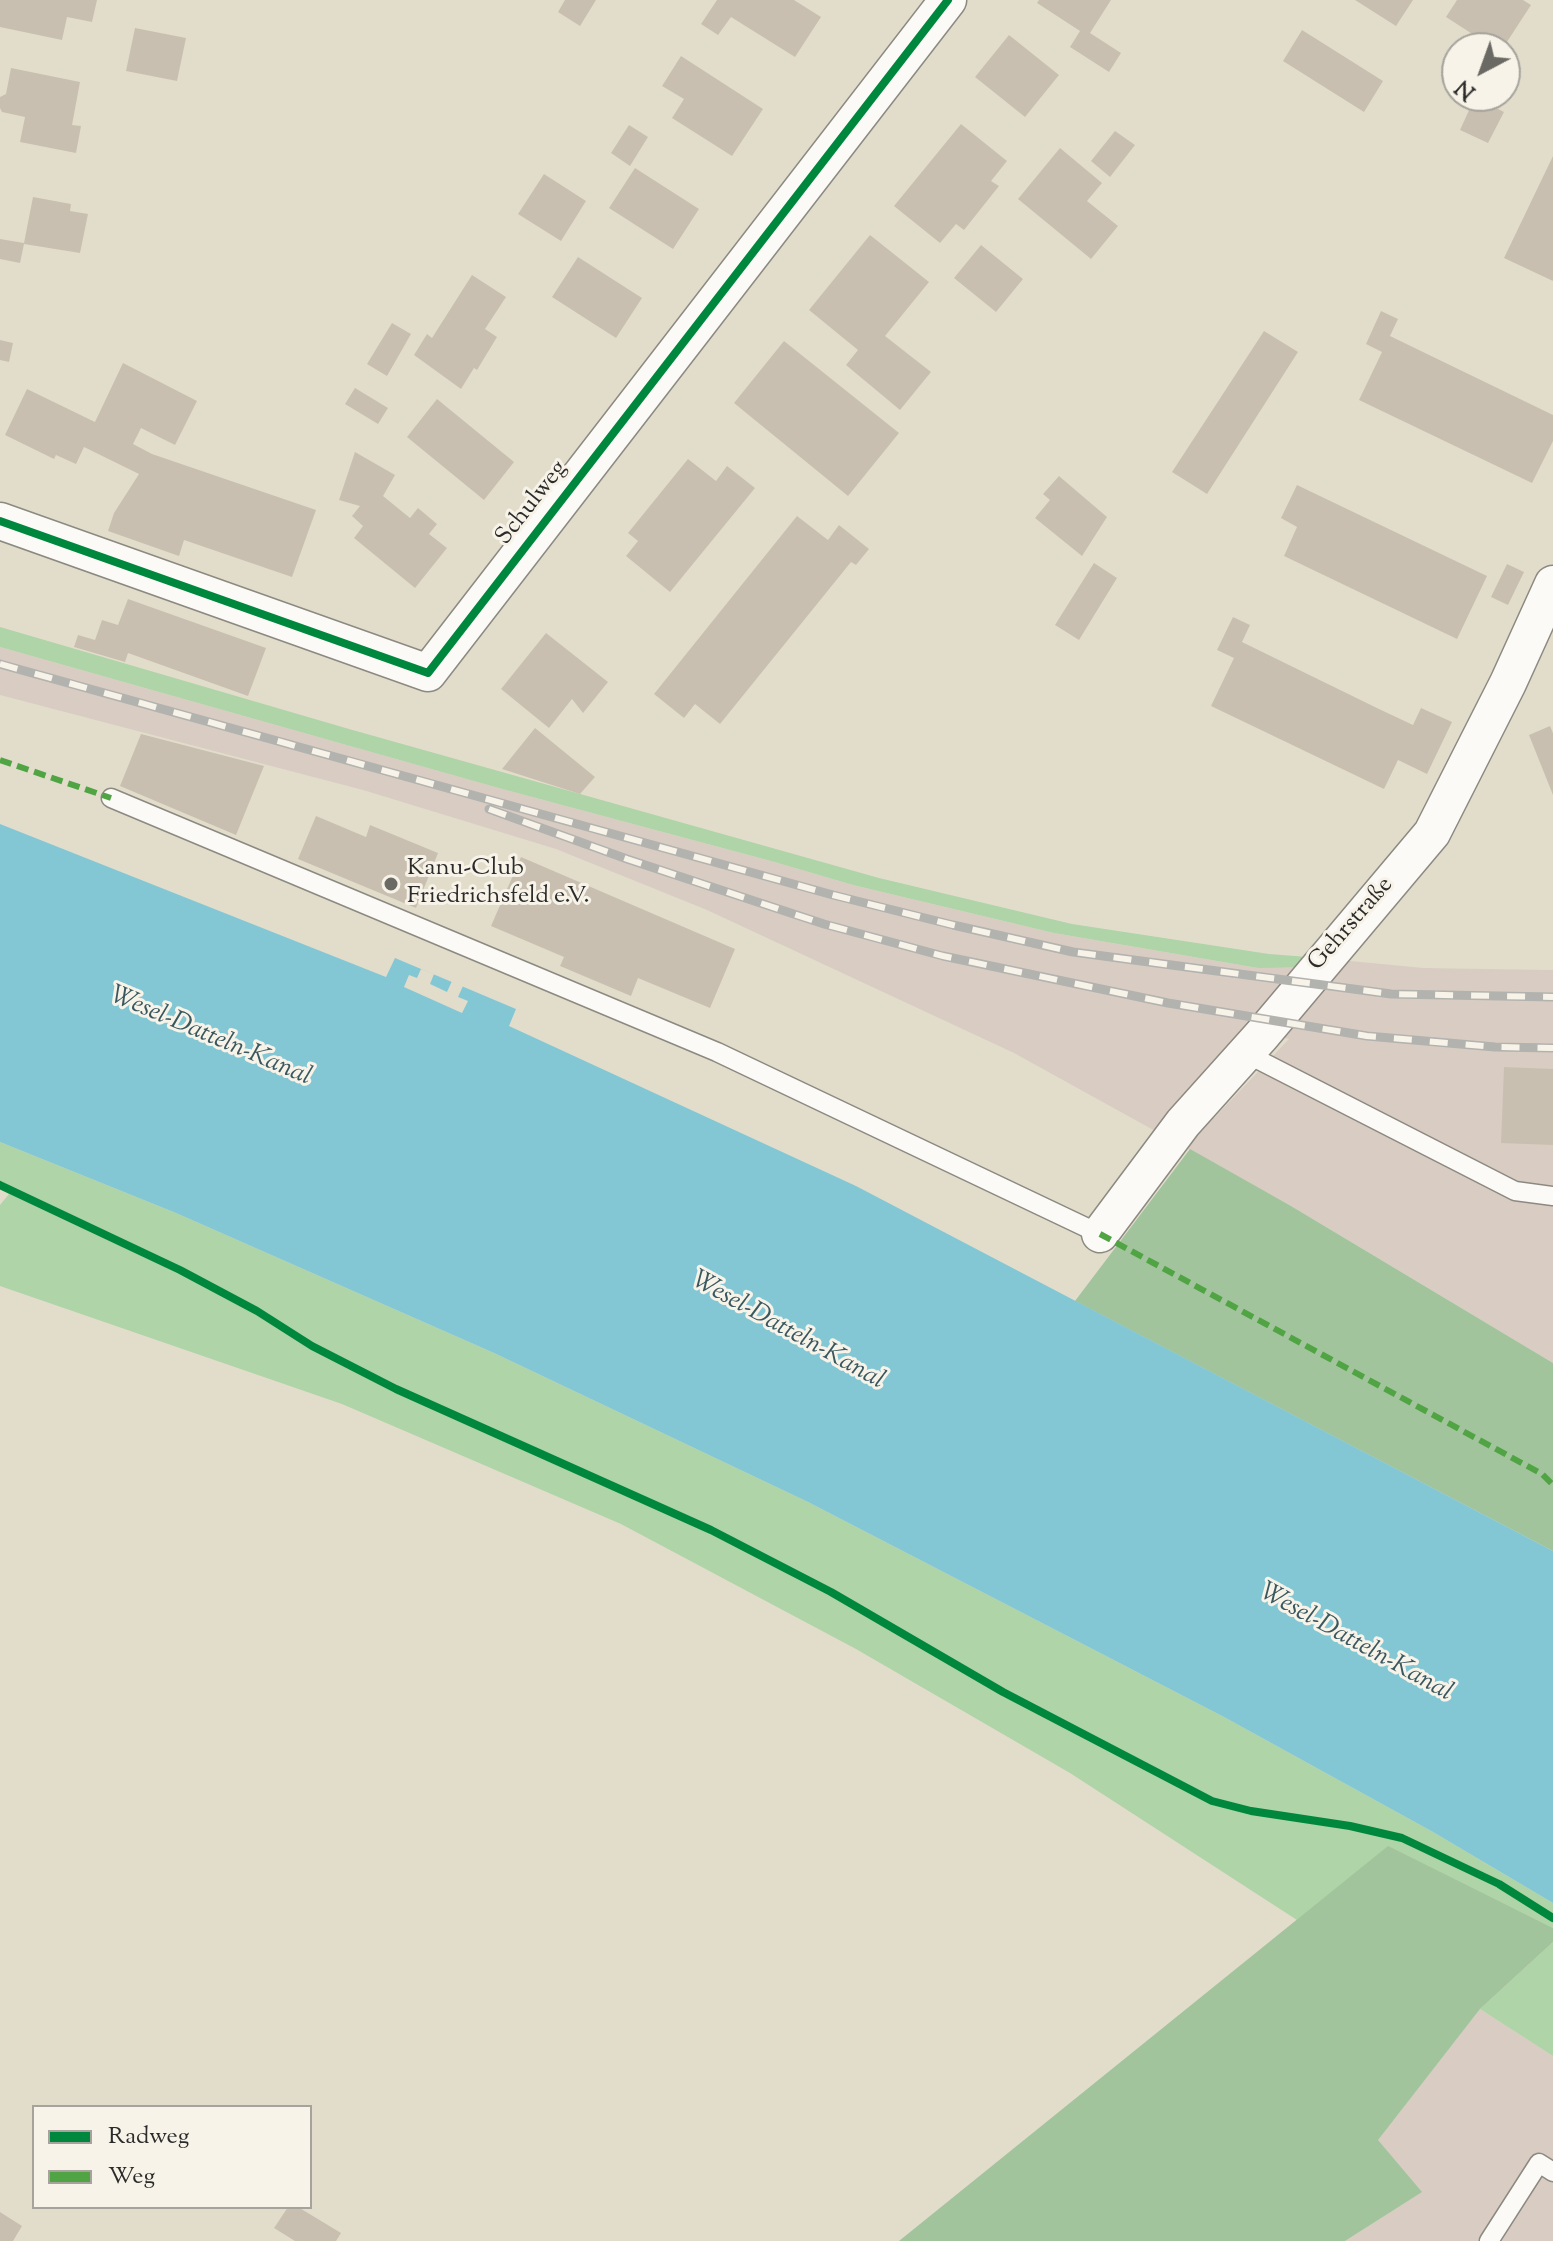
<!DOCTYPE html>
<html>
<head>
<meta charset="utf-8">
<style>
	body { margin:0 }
	#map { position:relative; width:1553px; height:2241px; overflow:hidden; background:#e2ddcb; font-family:"Sorts Mill Goudy",serif }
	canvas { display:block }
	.legend { position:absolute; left:32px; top:2105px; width:280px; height:104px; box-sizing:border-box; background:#f7f3e8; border:2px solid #a5a39c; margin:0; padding:10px 14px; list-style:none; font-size:24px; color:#2b2b2b }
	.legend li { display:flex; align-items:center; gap:16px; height:40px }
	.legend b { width:40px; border:2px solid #a5a39c }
	.north { position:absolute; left:1441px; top:32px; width:80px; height:80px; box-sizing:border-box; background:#f7f3e8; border:2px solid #a5a39c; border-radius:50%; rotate:221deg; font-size:22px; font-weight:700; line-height:32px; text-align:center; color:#2b2b2b }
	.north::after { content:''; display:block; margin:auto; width:28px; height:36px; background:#6b6963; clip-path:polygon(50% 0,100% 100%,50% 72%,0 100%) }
</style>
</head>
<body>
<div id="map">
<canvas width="1553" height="2241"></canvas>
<ul class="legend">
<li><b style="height:10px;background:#00873e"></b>Radweg</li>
<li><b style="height:10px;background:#51a443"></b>Weg</li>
</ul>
<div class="north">N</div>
</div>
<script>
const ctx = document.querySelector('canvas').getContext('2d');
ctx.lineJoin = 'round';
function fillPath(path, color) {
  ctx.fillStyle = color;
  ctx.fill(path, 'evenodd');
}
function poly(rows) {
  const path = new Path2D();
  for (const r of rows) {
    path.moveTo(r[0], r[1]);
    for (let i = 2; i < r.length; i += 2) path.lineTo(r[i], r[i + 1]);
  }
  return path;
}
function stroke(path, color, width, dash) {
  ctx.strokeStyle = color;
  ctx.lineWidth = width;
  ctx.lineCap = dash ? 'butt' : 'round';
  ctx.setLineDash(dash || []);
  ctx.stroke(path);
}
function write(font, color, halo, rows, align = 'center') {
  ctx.font = font + ' "Sorts Mill Goudy",serif';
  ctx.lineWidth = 6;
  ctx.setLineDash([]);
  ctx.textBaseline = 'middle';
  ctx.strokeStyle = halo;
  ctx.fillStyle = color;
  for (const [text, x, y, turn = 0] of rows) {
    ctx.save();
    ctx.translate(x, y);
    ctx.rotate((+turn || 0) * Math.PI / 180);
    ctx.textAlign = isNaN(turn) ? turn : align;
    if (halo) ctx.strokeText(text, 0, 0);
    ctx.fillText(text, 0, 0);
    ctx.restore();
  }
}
const industrial = poly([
	[0,647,495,787,771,861,853,885,1054,933,1258,968,1308,957,1424,968,1553,970,1553,1363,1291,1206,1014,1053,707,910,556,849,363,790,0,695],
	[1251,1030,1289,1039,1214,1118,1185,1104],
	[1480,2009,1553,2056,1553,2241,1345,2241,1421,2192,1377,2140]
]);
const green = poly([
	[0,627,349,729,879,878,1072,924,1269,954,1308,957,1301,967,1258,968,1054,933,853,885,771,861,495,787,0,647],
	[0,1142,176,1213,494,1353,808,1502,1224,1717,1433,1832,1553,1903,1553,1928,1388,1847,1297,1920,1070,1773,856,1649,621,1524,342,1404,0,1286,0,1205,9,1194,0,1189],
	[1553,1942,1553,2056,1480,2009]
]);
const forest = poly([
	[1190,1149,1291,1206,1553,1363,1553,1551,1075,1301],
	[1388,1846,1553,1928,1553,1942,1480,2009,1378,2140,1422,2192,1345,2241,899,2241]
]);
const water = poly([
	[0,824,386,977,395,958,516,1009,509,1026,856,1186,1553,1551,1553,1903,1433,1832,1224,1717,808,1502,494,1353,176,1213,0,1142]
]);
const pier = poly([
	[421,969,434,974,430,984,447,992,452,981,463,986,458,997,468,1001,462,1013,404,987,409,975,417,978]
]);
const building = poly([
	[0,0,97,0,92,22,67,17,62,40,0,27],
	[565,0,596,0,580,26,558,12],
	[717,0,794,0,821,17,795,57,731,17,718,35,701,24],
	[1039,0,1111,0,1090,33,1121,53,1109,72,1070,47,1080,31,1037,3],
	[1355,0,1413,0,1396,26],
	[1457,0,1523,0,1531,5,1503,48,1494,48,1446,17],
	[135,28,186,38,177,81,126,71],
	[1302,30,1383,81,1364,112,1283,61],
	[1009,35,1059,75,1025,117,975,77],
	[681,56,763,109,732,156,672,118,684,99,662,86],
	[11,68,80,82,72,125,81,126,76,153,20,142,25,117,2,112,0,108,0,97,6,94],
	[1475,97,1504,112,1488,143,1460,130],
	[961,124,1007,161,991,181,999,186,964,230,956,224,940,243,894,206],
	[629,125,648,137,630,166,611,153],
	[1115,131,1135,145,1110,177,1091,161],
	[1060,148,1102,183,1087,201,1118,226,1091,259,1018,199],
	[1553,156,1553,281,1504,258],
	[635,168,699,209,673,249,609,208],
	[544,174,586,201,561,241,518,214],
	[33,197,71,204,70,211,88,214,80,253,24,244,20,263,0,259,0,239,24,243],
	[870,235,929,282,885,336,931,372,900,410,846,365,858,350,809,310],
	[981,245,1023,279,996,312,954,278],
	[578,257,642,298,616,338,552,297],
	[472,275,506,297,485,329,497,337,477,370,474,368,461,389,414,355,427,334,432,338],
	[1381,311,1398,319,1390,336,1553,415,1553,441,1532,483,1359,400,1382,352,1366,344],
	[392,323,411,334,387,376,367,364],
	[1264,331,1298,352,1207,494,1172,472],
	[0,340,13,343,9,362,0,360],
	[784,341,899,433,848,496,734,403],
	[123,363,197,401,175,445,141,428,133,444,152,454,316,510,292,577,184,540,179,556,108,531,114,513,139,474,84,447,76,464,56,455,54,459,5,435,27,389,95,422],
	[355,388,388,408,378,424,345,404],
	[437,399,514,462,484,500,407,437],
	[355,452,395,475,383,496,410,518,418,508,437,524,429,534,447,548,415,588,354,538,363,526,352,516,360,506,339,500],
	[688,459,716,481,727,466,755,488,670,592,626,556,638,541,628,533],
	[1059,476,1107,517,1082,556,1035,518,1050,500,1043,494],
	[1297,485,1487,576,1457,639,1284,556,1297,527,1281,518],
	[797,516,828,540,839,525,869,549,856,565,851,562,720,724,695,704,684,718,654,694],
	[1094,563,1117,578,1079,640,1055,625],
	[1507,564,1524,572,1508,605,1491,597],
	[128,599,266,648,248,696,128,653,125,662,74,647,78,635,95,640,102,620,118,625],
	[1233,617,1250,625,1242,642,1379,709,1413,725,1421,708,1452,722,1427,774,1398,760,1384,789,1211,706,1234,658,1217,650],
	[546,633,608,682,583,713,572,699,549,728,501,689],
	[1550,726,1553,733,1553,795,1529,735],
	[535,728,595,777,580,794,502,769],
	[141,734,264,766,236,835,120,786],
	[316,816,366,837,370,825,438,853,416,908,298,859],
	[521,857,735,949,710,1008,638,978,631,996,560,966,564,957,491,926],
	[1504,1067,1553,1069,1553,1145,1501,1143],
	[288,2207,298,2207,341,2233,336,2241,295,2241,274,2228],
	[0,2212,22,2226,13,2241,0,2241]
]);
const lane = poly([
	[111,798,717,1052,1100,1234],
	[1245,1053,1515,1191,1553,1196],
	[1489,2241,1539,2163,1553,2172]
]);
const street = poly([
	[0,521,428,673,948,0],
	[1100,1234,1183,1123,1262,1035,1432,833,1508,683,1553,584]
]);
const rail = poly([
	[0,664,833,895,953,925,1073,952,1391,994,1553,997],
	[489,809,627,859,824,924,943,956,1168,1003,1367,1036,1495,1047,1553,1048]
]);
const quiet = poly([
	[0,760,111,798],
	[1100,1234,1542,1474,1553,1485]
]);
const cycleway = poly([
	[0,521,428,673,948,0],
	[0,1185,180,1270,257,1311,312,1346,396,1389,711,1530,831,1592,1003,1692,1212,1801,1251,1811,1350,1826,1402,1838,1499,1884,1553,1918]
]);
const markers = [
	[391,884,8,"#6b6963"]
];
const streetNames = [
	["Schulweg",533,504,-52],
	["Gehrstraße",1352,925,-49]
];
const poiNames = [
	["Kanu-Club",407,870],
	["Friedrichsfeld e.V.",407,898]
];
const waterNames = [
	["Wesel-Datteln-Kanal",210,1038,23],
	["Wesel-Datteln-Kanal",787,1332,29],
	["Wesel-Datteln-Kanal",1355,1644,29]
];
fillPath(industrial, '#d9cdc3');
fillPath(green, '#aed4a7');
fillPath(forest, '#a1c49c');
fillPath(water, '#83c7d5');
fillPath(pier, '#e2ddcb');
fillPath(building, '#c9bfb0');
stroke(lane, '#8c8981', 21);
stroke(street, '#8c8981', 39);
stroke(lane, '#fbfaf7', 18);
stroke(street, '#fbfaf7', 36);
stroke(rail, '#b2b2af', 9);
stroke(rail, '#f7f3e8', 6, [18]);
stroke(quiet, '#51a443', 6, [12, 6]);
stroke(cycleway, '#00873e', 8);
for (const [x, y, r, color] of markers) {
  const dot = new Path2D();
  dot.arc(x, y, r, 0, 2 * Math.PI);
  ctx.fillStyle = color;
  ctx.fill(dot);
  stroke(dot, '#f7f3e8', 3);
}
write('24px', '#2b2b2b', '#f7f3e8', streetNames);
write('24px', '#2b2b2b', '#f7f3e8', poiNames, 'left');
write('italic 26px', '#39575f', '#f7f3e8', waterNames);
</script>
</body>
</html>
